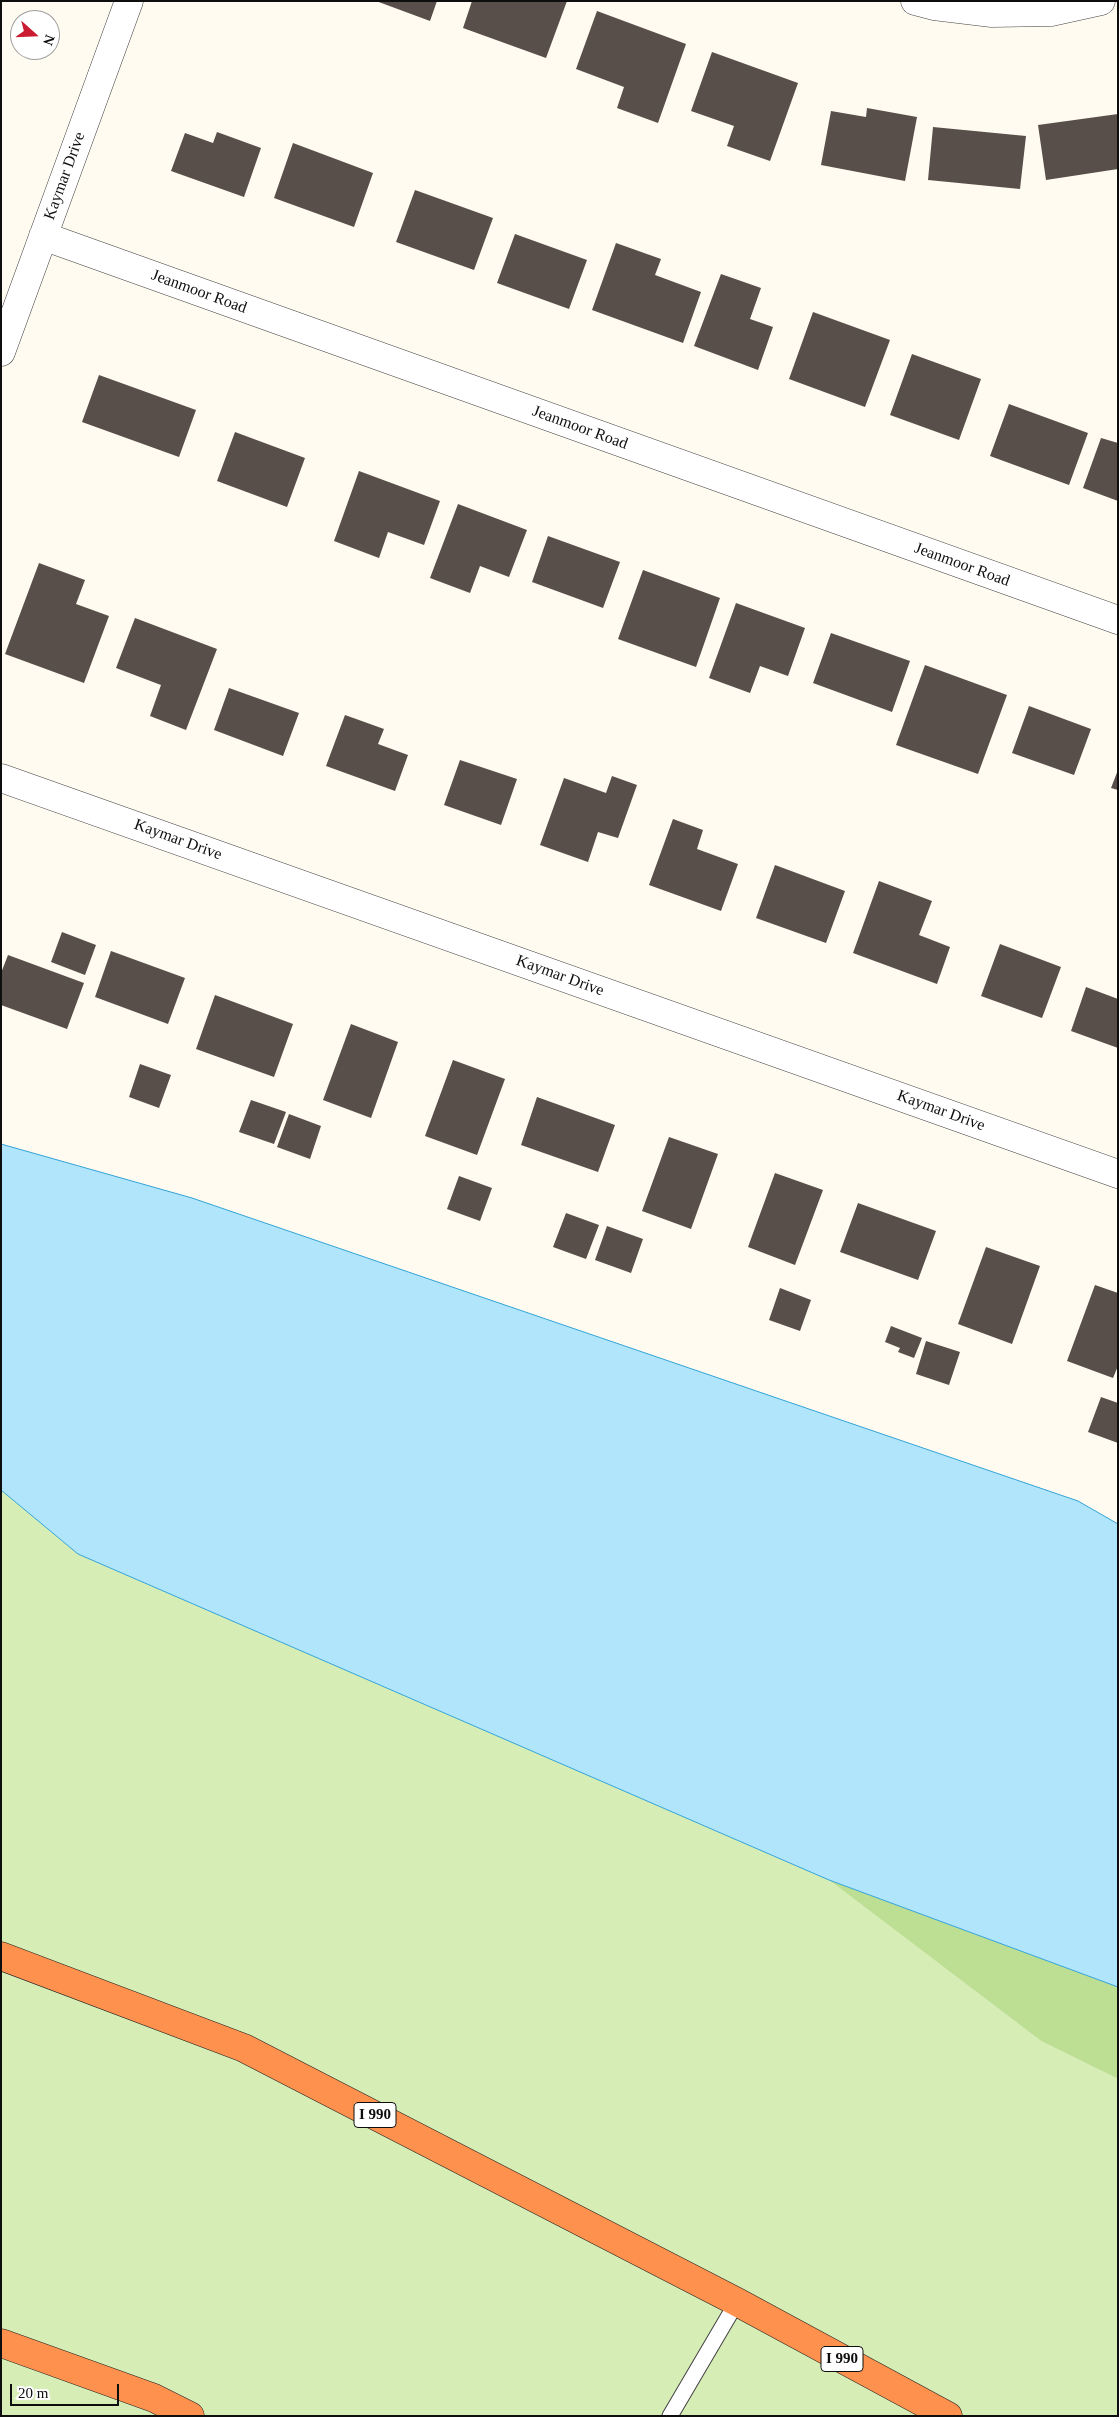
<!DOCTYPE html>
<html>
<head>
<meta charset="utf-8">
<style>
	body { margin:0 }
	#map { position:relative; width:1119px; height:2417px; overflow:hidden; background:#fffbf0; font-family:"Times New Roman",serif }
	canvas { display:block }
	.frame { position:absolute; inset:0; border:2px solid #0e0e0e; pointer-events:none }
	.north { position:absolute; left:10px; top:10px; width:50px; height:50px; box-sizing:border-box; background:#fff; border:1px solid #9f9f9f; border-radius:50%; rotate:110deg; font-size:14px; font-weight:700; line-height:20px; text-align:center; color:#0e0e0e }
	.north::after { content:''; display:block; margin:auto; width:18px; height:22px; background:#ca1b32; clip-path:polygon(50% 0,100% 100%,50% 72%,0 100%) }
	.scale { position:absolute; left:10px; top:2384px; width:109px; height:22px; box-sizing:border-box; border:2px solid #0e0e0e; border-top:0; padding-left:6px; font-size:15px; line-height:18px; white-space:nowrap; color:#0e0e0e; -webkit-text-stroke:4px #fff; paint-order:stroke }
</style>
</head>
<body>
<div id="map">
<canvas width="1119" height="2417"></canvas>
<div class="frame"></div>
<div class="north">N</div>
<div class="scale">20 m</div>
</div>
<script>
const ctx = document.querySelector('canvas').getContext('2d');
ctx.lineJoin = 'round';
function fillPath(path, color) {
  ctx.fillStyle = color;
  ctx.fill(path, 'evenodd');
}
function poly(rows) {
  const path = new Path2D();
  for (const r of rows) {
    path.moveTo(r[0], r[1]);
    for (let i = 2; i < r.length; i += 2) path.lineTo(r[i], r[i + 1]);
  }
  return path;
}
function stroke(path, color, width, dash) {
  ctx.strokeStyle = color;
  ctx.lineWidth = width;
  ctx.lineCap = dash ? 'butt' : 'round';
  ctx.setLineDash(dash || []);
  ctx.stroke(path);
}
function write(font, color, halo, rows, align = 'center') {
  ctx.font = font + ' "Times New Roman",serif';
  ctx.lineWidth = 5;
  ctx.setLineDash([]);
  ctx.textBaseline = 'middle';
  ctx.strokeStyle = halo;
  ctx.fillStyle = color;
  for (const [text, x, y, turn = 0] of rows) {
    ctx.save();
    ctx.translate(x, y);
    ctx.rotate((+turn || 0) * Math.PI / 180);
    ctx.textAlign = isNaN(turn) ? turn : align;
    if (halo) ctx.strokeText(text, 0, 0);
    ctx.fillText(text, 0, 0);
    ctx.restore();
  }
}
const green = poly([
	[1,1490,78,1554,829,1880,1041,2041,1118,2079,1118,2416,1,2416]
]);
const forest = poly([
	[829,1880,1118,1987,1118,2079,1041,2041]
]);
const water = poly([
	[1,1144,192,1198,1078,1501,1118,1524,1118,1987,829,1880,78,1554,1,1490,1,1144]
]);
const building = poly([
	[376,1,437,1,430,21],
	[472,1,567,1,546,58,463,28],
	[597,11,686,44,658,123,617,108,624,87,576,69],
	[712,52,798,83,770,161,727,146,734,126,691,111],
	[867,108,917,117,905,181,821,165,831,111,866,117],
	[1118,114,1118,169,1046,180,1038,125],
	[933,127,1026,136,1020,189,928,180],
	[217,132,261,148,244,197,171,171,185,133,213,143],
	[293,143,373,173,354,227,274,198],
	[415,190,493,218,474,270,396,242],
	[515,234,587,260,569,309,497,283],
	[616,243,661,259,655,275,701,292,683,343,592,310],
	[721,274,761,288,750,319,773,327,758,370,694,346],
	[813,312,890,340,865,407,789,379],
	[912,354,981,379,959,440,890,415],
	[99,375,196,410,179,457,82,422],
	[1009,404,1088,433,1069,485,990,456],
	[235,432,305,458,287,507,217,481],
	[1101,438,1118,443,1118,501,1083,488],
	[359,471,440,501,424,545,388,532,379,558,334,541],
	[458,504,527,530,509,577,480,566,470,593,430,578],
	[548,536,620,562,603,608,532,582],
	[39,563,85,580,76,604,109,616,84,683,5,654],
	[643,570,720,598,696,667,618,639],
	[736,603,805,628,788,676,760,666,750,693,709,678],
	[135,618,217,649,186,730,150,716,161,685,116,668],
	[831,633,910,661,892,712,813,683],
	[925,665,1007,695,978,774,896,745],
	[229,688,299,713,283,756,214,730],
	[1029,706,1091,729,1074,775,1012,753],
	[345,715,384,729,378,744,408,755,395,791,326,766],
	[460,760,517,779,501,825,444,805],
	[1118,770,1118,790,1111,788],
	[612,776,637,785,618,838,598,832,588,862,540,845,564,778,606,793],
	[673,819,703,830,697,849,738,864,721,911,649,885],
	[775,865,845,891,826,943,756,918],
	[879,881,932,901,919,935,950,947,937,984,853,953],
	[62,932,96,945,85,975,51,962],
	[1000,944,1061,967,1042,1018,981,996],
	[111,951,185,978,168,1024,95,997],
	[8,955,84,983,67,1029,1,1005,1,973],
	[1086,987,1118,999,1118,1048,1071,1031],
	[215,995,293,1024,274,1077,196,1049],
	[351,1024,398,1042,371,1118,323,1100],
	[453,1060,505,1079,477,1155,425,1136],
	[140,1064,171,1075,159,1108,129,1097],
	[537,1097,615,1125,598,1172,521,1145],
	[251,1100,286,1112,274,1144,239,1132],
	[289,1114,321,1126,310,1159,277,1147],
	[669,1137,718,1154,691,1229,642,1211],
	[775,1173,823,1190,795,1265,748,1247],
	[459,1176,492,1188,480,1221,447,1209],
	[858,1203,936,1231,918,1280,840,1252],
	[566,1213,599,1225,586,1259,553,1247],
	[607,1226,643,1239,631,1273,595,1260],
	[986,1247,1040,1266,1012,1344,958,1324],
	[1095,1285,1118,1293,1118,1366,1113,1378,1067,1361],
	[780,1288,811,1300,800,1331,769,1320],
	[891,1326,922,1338,914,1358,898,1352,900,1348,885,1342],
	[926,1341,960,1352,949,1385,916,1374],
	[1101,1397,1118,1403,1118,1443,1088,1432]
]);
const lane = poly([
	[670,2416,737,2302]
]);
const street = poly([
	[915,1,934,6,992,13,1051,12,1101,1],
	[43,236,1118,620],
	[1,352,129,1],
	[1,778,1118,1174]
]);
const highway = poly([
	[1,1956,244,2048,737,2302,948,2416],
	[1,2343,154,2398,190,2416]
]);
const shields = [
	[375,2115,42],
	[842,2359,42]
];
const shieldNames = [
	["I 990",375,2115],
	["I 990",842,2359]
];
const streetNames = [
	["Kaymar Drive",65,176,-70],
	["Jeanmoor Road",199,292,20],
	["Jeanmoor Road",580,428,20],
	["Jeanmoor Road",962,565,20],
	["Kaymar Drive",178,840,20],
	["Kaymar Drive",560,976,20],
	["Kaymar Drive",941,1111,20]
];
fillPath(green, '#d7edb6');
fillPath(forest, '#bcdf94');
fillPath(water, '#b0e5fb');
stroke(water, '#32a3d7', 1);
fillPath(building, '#584e4a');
stroke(lane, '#414141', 17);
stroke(street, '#414141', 29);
stroke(highway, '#1f1f1f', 29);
stroke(lane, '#fff', 15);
stroke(street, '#fff', 28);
stroke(highway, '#ff914e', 28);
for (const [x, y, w] of shields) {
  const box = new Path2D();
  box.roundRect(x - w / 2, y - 12.5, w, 25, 4);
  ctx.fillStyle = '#fff';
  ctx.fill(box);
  stroke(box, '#0e0e0e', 1);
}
write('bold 15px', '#0e0e0e', null, shieldNames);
write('16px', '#0e0e0e', '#fff', streetNames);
</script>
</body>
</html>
